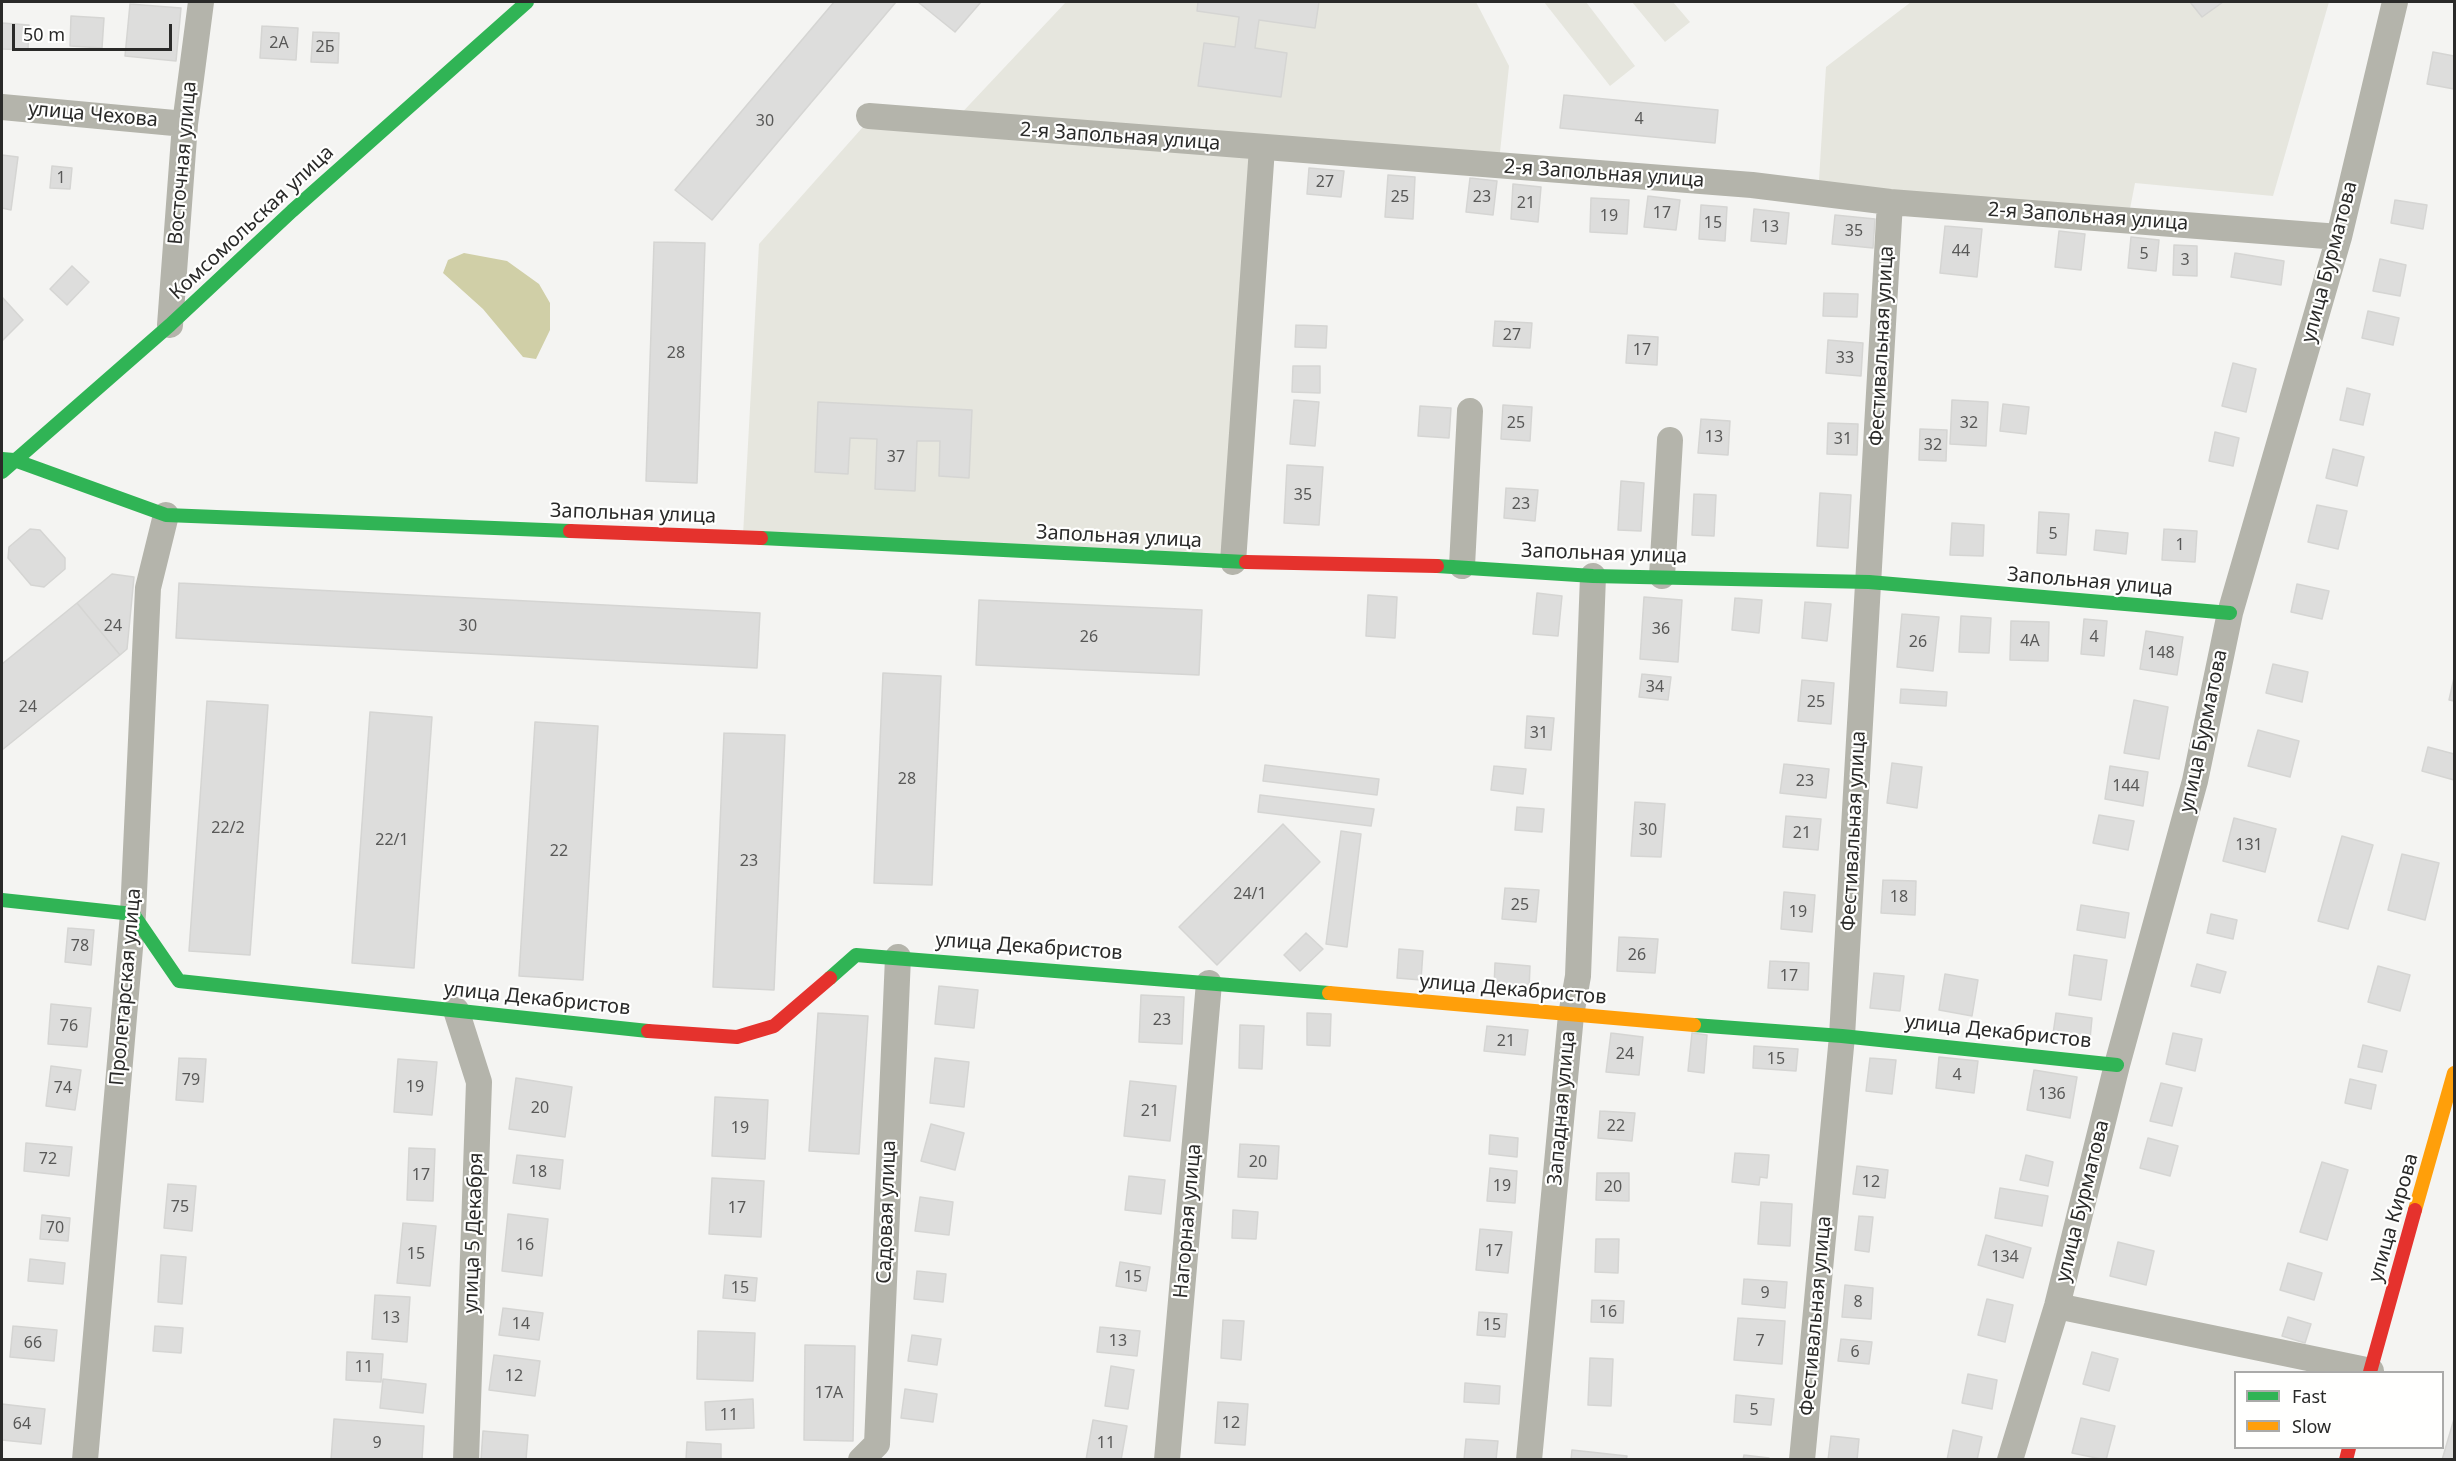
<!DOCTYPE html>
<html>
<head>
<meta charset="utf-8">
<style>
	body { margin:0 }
	#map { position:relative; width:2456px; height:1461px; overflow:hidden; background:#f4f4f2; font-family:"Noto Sans",sans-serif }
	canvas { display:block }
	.frame { position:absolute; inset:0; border:3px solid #2a2a29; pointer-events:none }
	.legend { position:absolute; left:2234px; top:1371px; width:210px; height:78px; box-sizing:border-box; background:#fffffe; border:2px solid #aaaaa9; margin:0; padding:8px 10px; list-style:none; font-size:18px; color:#2a2a29 }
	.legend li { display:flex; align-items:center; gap:12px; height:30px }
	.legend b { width:30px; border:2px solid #aaaaa9 }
	.scale { position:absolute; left:12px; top:24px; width:160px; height:27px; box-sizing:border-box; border:3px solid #2a2a29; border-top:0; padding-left:8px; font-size:18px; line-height:21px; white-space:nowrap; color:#2a2a29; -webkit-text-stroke:4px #fffffe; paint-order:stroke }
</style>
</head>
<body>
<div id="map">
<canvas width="2456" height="1461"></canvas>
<div class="frame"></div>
<ul class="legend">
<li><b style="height:8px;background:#30b455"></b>Fast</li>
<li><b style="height:8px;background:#ff9f0a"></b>Slow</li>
</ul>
<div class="scale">50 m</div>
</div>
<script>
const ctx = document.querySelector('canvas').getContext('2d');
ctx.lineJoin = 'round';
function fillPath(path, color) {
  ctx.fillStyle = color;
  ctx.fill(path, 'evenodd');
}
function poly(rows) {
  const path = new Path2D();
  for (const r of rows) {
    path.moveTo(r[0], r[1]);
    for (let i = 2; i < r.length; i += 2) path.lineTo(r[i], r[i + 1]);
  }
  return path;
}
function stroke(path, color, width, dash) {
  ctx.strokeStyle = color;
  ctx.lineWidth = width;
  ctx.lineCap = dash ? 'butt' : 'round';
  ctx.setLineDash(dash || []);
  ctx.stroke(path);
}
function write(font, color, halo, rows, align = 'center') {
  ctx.font = font + ' "Noto Sans",sans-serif';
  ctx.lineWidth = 4.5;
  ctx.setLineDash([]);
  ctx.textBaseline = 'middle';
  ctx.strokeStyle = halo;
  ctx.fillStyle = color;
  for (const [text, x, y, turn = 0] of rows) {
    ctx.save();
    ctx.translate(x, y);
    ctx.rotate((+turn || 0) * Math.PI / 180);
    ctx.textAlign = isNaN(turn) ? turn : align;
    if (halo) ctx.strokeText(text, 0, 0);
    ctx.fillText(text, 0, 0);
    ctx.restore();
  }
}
const built = poly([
	[1066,2,1476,2,1509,66,1499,162,955,120],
	[1544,2,1586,2,1635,66,1610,86],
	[1632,2,1673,2,1690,22,1665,42],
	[1911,2,2329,2,2273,196,2135,183,2129,214,1818,196,1826,67],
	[870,119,1256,152,1229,562,743,535,759,244]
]);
const water = poly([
	[464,253,507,261,539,284,550,303,550,330,536,359,523,357,483,309,443,273,448,260]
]);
const building = poly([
	[834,2,896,2,712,220,675,190,834,2],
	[918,2,981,2,955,32,918,2],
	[1198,2,1319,2,1315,28,1259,20,1255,48,1287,53,1281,97,1198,86,1204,43,1235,47,1239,17,1197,11,1198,2],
	[2190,2,2223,2,2202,17,2190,2],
	[130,4,181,8,176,61,125,56,130,4],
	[71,16,104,18,102,48,70,46,71,16],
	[2,23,29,25,28,50,2,49,2,23],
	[262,26,298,28,296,60,260,58,262,26],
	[313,32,339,33,338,63,311,62,313,32],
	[2433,52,2454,56,2454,89,2427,84,2433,52],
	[1564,95,1718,110,1715,143,1560,128,1564,95],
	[2,155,18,157,11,210,2,208,2,155],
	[52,166,72,168,70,189,50,188,52,166],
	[1309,168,1344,171,1341,197,1307,194,1309,168],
	[1388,175,1415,177,1413,219,1385,217,1388,175],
	[1470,178,1497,181,1493,215,1466,212,1470,178],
	[1513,184,1541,187,1538,222,1511,219,1513,184],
	[1648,196,1680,200,1676,230,1644,227,1648,196],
	[1591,198,1629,200,1627,234,1590,232,1591,198],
	[2395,200,2427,205,2423,229,2391,223,2395,200],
	[1701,205,1727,207,1725,241,1699,239,1701,205],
	[1754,209,1789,213,1786,244,1751,241,1754,209],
	[1835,215,1875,219,1873,248,1832,244,1835,215],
	[1945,226,1982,229,1977,277,1940,273,1945,226],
	[2059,231,2085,234,2081,270,2055,267,2059,231],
	[2131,237,2159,240,2156,271,2128,268,2131,237],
	[654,242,705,243,697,483,646,481,654,242],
	[2174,245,2197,246,2197,276,2173,275,2174,245],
	[2235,253,2284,261,2281,285,2231,277,2235,253],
	[2380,259,2406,265,2400,296,2373,291,2380,259],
	[72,266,89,282,67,305,50,289,72,266],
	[1824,293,1858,294,1857,317,1823,316,1824,293],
	[2,297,23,320,2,341,2,297],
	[2368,311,2399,318,2393,345,2362,338,2368,311],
	[1495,321,1532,323,1530,348,1493,346,1495,321],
	[1296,325,1327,326,1326,348,1295,347,1296,325],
	[1628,335,1658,337,1657,365,1626,363,1628,335],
	[1828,340,1863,343,1861,376,1826,373,1828,340],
	[2233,363,2256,369,2246,412,2222,406,2233,363],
	[1293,366,1320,366,1320,393,1292,392,1293,366],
	[2347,388,2370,394,2363,425,2340,420,2347,388],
	[1294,400,1319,402,1315,446,1290,444,1294,400],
	[1952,400,1988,402,1986,446,1950,444,1952,400],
	[818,402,972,410,969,478,939,476,940,441,917,441,915,491,875,489,877,439,850,438,848,474,815,472,818,402],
	[2003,404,2029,407,2026,434,2000,431,2003,404],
	[1503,405,1532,407,1530,441,1501,439,1503,405],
	[1420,406,1451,408,1449,438,1418,436,1420,406],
	[1701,419,1730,421,1728,455,1698,453,1701,419],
	[1828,423,1858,424,1857,455,1827,454,1828,423],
	[1920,429,1947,430,1946,461,1919,460,1920,429],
	[2215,432,2239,438,2233,466,2209,461,2215,432],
	[2333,449,2364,457,2357,486,2326,478,2333,449],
	[1287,465,1323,467,1319,525,1284,523,1287,465],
	[1621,481,1644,483,1641,531,1618,530,1621,481],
	[1506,488,1538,490,1535,521,1504,518,1506,488],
	[1820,493,1851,495,1848,548,1817,546,1820,493],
	[1694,494,1716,495,1714,536,1692,535,1694,494],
	[2317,505,2347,511,2338,549,2308,542,2317,505],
	[2039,512,2069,514,2066,555,2037,553,2039,512],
	[1952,523,1984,525,1983,556,1950,555,1952,523],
	[30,529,40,530,65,558,65,569,44,587,31,585,8,558,9,547,30,529],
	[2164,529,2197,531,2195,562,2162,560,2164,529],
	[2096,530,2128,533,2126,554,2094,550,2096,530],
	[112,574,134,577,127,649,120,655,77,603,112,574],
	[179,583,760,613,757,668,176,638,179,583],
	[2297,584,2329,591,2322,619,2291,612,2297,584],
	[1537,593,1562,596,1558,636,1533,634,1537,593],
	[1368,595,1397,597,1395,638,1366,636,1368,595],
	[1644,597,1682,600,1678,662,1640,659,1644,597],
	[1735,598,1762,600,1759,633,1732,630,1735,598],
	[979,600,1202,610,1199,675,976,665,979,600],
	[1805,602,1831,604,1827,641,1802,638,1805,602],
	[77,603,120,655,2,750,2,664,77,603],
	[1902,614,1939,617,1933,671,1897,667,1902,614],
	[1961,616,1991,618,1989,653,1959,652,1961,616],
	[2084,619,2107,621,2104,656,2081,654,2084,619],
	[2011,621,2049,622,2048,661,2010,660,2011,621],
	[2146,631,2183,637,2177,675,2140,669,2146,631],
	[2273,664,2308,672,2302,702,2266,693,2273,664],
	[883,673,941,676,932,885,874,883,883,673],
	[1642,674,1671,677,1668,700,1639,697,1642,674],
	[2454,678,2454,701,2449,700,2454,678],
	[1802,680,1834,683,1831,724,1798,721,1802,680],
	[1901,689,1947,692,1946,706,1900,703,1901,689],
	[2134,700,2168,707,2159,759,2124,753,2134,700],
	[207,701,268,705,250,955,189,951,207,701],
	[370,712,432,717,414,968,352,963,370,712],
	[1527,716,1554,718,1551,750,1525,748,1527,716],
	[535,722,598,726,583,980,519,976,535,722],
	[2258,730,2299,741,2290,777,2248,766,2258,730],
	[724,733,785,735,774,990,713,987,724,733],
	[2428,747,2454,754,2454,780,2422,771,2428,747],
	[1892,763,1922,767,1917,808,1887,803,1892,763],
	[1784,764,1829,769,1826,798,1780,793,1784,764],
	[1265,765,1379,779,1377,795,1263,781,1265,765],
	[1494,766,1526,769,1523,794,1491,790,1494,766],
	[2110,766,2148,772,2143,806,2105,799,2110,766],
	[1260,795,1374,809,1371,826,1258,812,1260,795],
	[1635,802,1665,804,1661,857,1631,856,1635,802],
	[1517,807,1544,809,1542,832,1515,830,1517,807],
	[2099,815,2134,821,2128,850,2093,843,2099,815],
	[1786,816,1821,819,1818,850,1783,847,1786,816],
	[2234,818,2276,829,2265,872,2223,861,2234,818],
	[1283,824,1320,862,1217,965,1179,927,1283,824],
	[1341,831,1361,834,1347,947,1326,944,1341,831],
	[2342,836,2373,845,2348,929,2318,921,2342,836],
	[2402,854,2439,863,2425,920,2388,910,2402,854],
	[1883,880,1916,881,1915,915,1881,913,1883,880],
	[1505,888,1539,890,1536,922,1502,919,1505,888],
	[1784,892,1815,895,1812,932,1781,929,1784,892],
	[2081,905,2129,913,2125,938,2077,930,2081,905],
	[2211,914,2237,920,2233,939,2207,933,2211,914],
	[68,928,94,930,91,965,65,962,68,928],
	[1306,933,1323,949,1300,971,1284,955,1306,933],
	[1619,937,1658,939,1655,973,1617,971,1619,937],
	[1399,949,1423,951,1421,980,1397,978,1399,949],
	[2074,955,2107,960,2101,1000,2069,995,2074,955],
	[1770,961,1809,963,1808,990,1768,988,1770,961],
	[1495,963,1530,966,1529,990,1494,988,1495,963],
	[2197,964,2226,972,2220,993,2191,986,2197,964],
	[2378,966,2410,975,2400,1011,2368,1002,2378,966],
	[1874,973,1904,976,1900,1011,1870,1008,1874,973],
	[1945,974,1978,980,1972,1016,1939,1010,1945,974],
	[939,986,978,990,974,1028,935,1024,939,986],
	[1141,995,1184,997,1182,1044,1139,1042,1141,995],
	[51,1004,91,1008,87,1047,48,1044,51,1004],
	[818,1013,868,1016,859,1154,809,1151,818,1013],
	[1307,1013,1331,1014,1330,1046,1307,1045,1307,1013],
	[2056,1013,2092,1018,2090,1039,2053,1034,2056,1013],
	[1240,1025,1264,1026,1262,1069,1239,1068,1240,1025],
	[1487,1026,1528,1030,1525,1055,1484,1051,1487,1026],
	[1611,1033,1643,1037,1639,1075,1606,1072,1611,1033],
	[1692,1033,1707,1035,1704,1073,1688,1071,1692,1033],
	[2173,1033,2202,1039,2195,1071,2166,1064,2173,1033],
	[2363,1045,2387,1051,2382,1072,2358,1067,2363,1045],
	[1754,1046,1798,1049,1796,1071,1753,1068,1754,1046],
	[1939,1057,1978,1061,1974,1093,1936,1088,1939,1057],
	[179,1058,206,1059,203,1102,176,1100,179,1058],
	[935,1058,969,1062,964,1107,930,1103,935,1058],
	[1870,1058,1896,1060,1892,1094,1866,1091,1870,1058],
	[398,1059,437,1062,432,1115,394,1112,398,1059],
	[51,1066,81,1070,75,1110,46,1106,51,1066],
	[2034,1070,2077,1077,2070,1118,2027,1110,2034,1070],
	[516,1078,572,1087,565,1137,509,1129,516,1078],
	[2350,1079,2376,1085,2371,1109,2345,1103,2350,1079],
	[1130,1081,1176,1086,1170,1141,1124,1136,1130,1081],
	[2161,1083,2182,1088,2172,1126,2150,1121,2161,1083],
	[715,1097,768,1100,765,1159,712,1156,715,1097],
	[1600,1111,1635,1113,1632,1141,1598,1138,1600,1111],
	[931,1124,964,1133,955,1170,921,1161,931,1124],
	[1490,1135,1518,1138,1517,1157,1489,1154,1490,1135],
	[2148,1138,2178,1146,2170,1176,2140,1168,2148,1138],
	[26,1143,72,1147,69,1176,24,1171,26,1143],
	[1240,1144,1279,1146,1277,1179,1238,1177,1240,1144],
	[409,1148,435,1149,433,1201,407,1200,409,1148],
	[1735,1153,1769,1155,1767,1178,1760,1177,1759,1185,1732,1182,1735,1153],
	[517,1155,563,1160,560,1189,513,1183,517,1155],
	[2026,1155,2053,1162,2048,1186,2020,1180,2026,1155],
	[2322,1162,2348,1170,2327,1240,2300,1232,2322,1162],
	[1857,1166,1888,1170,1885,1198,1853,1194,1857,1166],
	[1490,1168,1517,1171,1515,1203,1487,1201,1490,1168],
	[1597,1173,1629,1173,1629,1201,1596,1200,1597,1173],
	[1129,1176,1165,1180,1161,1214,1125,1210,1129,1176],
	[712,1178,764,1181,761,1237,709,1234,712,1178],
	[168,1184,196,1186,192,1231,164,1228,168,1184],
	[2000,1188,2048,1196,2042,1226,1995,1218,2000,1188],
	[920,1197,953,1202,949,1235,915,1231,920,1197],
	[1761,1202,1792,1204,1790,1246,1758,1244,1761,1202],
	[1233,1210,1258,1212,1256,1239,1232,1238,1233,1210],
	[508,1214,548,1219,542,1276,502,1271,508,1214],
	[42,1215,70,1218,68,1241,40,1239,42,1215],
	[1859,1216,1873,1217,1869,1252,1855,1250,1859,1216],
	[403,1223,436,1226,430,1286,397,1283,403,1223],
	[1480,1229,1512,1232,1508,1273,1476,1270,1480,1229],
	[1986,1235,2031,1248,2023,1278,1978,1265,1986,1235],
	[1596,1239,1619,1239,1618,1273,1595,1272,1596,1239],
	[2118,1242,2154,1251,2146,1285,2110,1276,2118,1242],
	[161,1255,186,1257,182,1304,158,1302,161,1255],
	[30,1259,65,1263,63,1284,28,1281,30,1259],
	[1120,1262,1150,1267,1146,1291,1116,1286,1120,1262],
	[2288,1263,2322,1273,2314,1300,2280,1290,2288,1263],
	[917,1271,946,1274,943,1302,914,1299,917,1271],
	[725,1275,757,1278,755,1301,723,1298,725,1275],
	[1744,1279,1787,1282,1785,1308,1742,1304,1744,1279],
	[1845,1285,1873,1288,1871,1319,1842,1317,1845,1285],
	[375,1295,410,1297,407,1342,372,1339,375,1295],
	[1987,1299,2013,1305,2005,1342,1978,1335,1987,1299],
	[1592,1300,1624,1301,1623,1323,1591,1322,1592,1300],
	[503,1308,543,1313,539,1340,499,1335,503,1308],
	[1479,1312,1507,1314,1505,1337,1477,1335,1479,1312],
	[2288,1317,2311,1324,2305,1343,2282,1336,2288,1317],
	[1738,1318,1785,1321,1782,1364,1734,1360,1738,1318],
	[1223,1320,1244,1321,1241,1360,1221,1358,1223,1320],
	[13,1326,57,1330,54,1361,10,1357,13,1326],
	[155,1326,183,1328,181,1353,153,1351,155,1326],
	[1100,1327,1140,1331,1137,1356,1097,1352,1100,1327],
	[698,1331,755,1333,753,1381,697,1379,698,1331],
	[912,1335,941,1339,937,1365,908,1361,912,1335],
	[1841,1339,1872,1342,1869,1364,1838,1361,1841,1339],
	[805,1345,855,1346,853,1441,804,1440,805,1345],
	[347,1352,383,1354,381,1382,346,1380,347,1352],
	[2092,1352,2118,1359,2109,1391,2083,1384,2092,1352],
	[494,1355,540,1361,535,1396,489,1390,494,1355],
	[1590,1358,1613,1359,1611,1406,1588,1405,1590,1358],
	[1111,1366,1134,1370,1128,1409,1105,1406,1111,1366],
	[1968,1374,1997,1380,1992,1409,1962,1403,1968,1374],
	[383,1379,426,1384,423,1413,380,1408,383,1379],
	[1465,1383,1500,1386,1499,1404,1464,1402,1465,1383],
	[905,1389,937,1394,933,1422,901,1418,905,1389],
	[1736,1395,1774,1399,1771,1425,1734,1422,1736,1395],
	[753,1399,754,1428,706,1430,705,1402,753,1399],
	[1218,1402,1248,1404,1245,1445,1215,1443,1218,1402],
	[2,1404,45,1409,41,1444,2,1440,2,1404],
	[2081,1418,2115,1426,2106,1460,2072,1453,2081,1418],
	[334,1419,424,1426,422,1460,331,1460,334,1419],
	[2454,1419,2454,1460,2442,1460,2454,1419],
	[1093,1420,1127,1426,1121,1460,1086,1460,1093,1420],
	[1953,1430,1982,1437,1977,1460,1947,1460,1953,1430],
	[483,1431,528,1435,526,1460,481,1460,483,1431],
	[1831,1436,1859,1439,1857,1460,1828,1460,1831,1436],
	[1466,1439,1498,1441,1496,1460,1464,1460,1466,1439],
	[687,1442,721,1444,721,1460,686,1460,687,1442],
	[1572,1450,1627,1456,1626,1460,1571,1460,1572,1450],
	[1744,1455,1769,1458,1769,1460,1743,1460,1744,1455]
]);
const street = poly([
	[2,107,185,124],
	[869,116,1752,185,1890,202,2339,237],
	[170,325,185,124,201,2],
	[1233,562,1262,148],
	[1462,566,1470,411],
	[1662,576,1670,440],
	[456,1010,479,1082,466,1460],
	[2057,1306,2371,1371],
	[85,1460,133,914,148,588,166,515],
	[861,1460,877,1444,898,957],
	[1167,1460,1209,983],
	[1529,1460,1571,1015,1578,976,1593,576],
	[1802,1460,1842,1036,1890,202],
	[2010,1460,2057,1306,2117,1065,2195,781,2230,613,2339,237,2395,2]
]);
const fast = poly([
	[2,459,14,460,166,515,570,531],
	[2,472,170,325,292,211,527,2],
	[761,538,1246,562],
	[1437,566,1593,576,1869,582,2230,613],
	[2,900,133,914,179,981,648,1031],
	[830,978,856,955,1329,993],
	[1694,1025,1842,1036,2117,1065]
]);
const slow = poly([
	[1329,993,1694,1025],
	[2415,1210,2454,1073]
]);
const jam = poly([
	[570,531,761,538],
	[1246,562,1437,566],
	[648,1031,737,1037,774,1026,830,978],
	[2370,1372,2415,1210],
	[2346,1460,2349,1448]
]);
const numberNames = [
	["2А",279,43],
	["2Б",325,47],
	["4",1639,119],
	["30",765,121],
	["1",61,178],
	["27",1325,182],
	["25",1400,197],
	["23",1482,197],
	["21",1526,203],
	["17",1662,213],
	["19",1609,216],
	["15",1713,223],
	["13",1770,227],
	["35",1854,231],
	["44",1961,251],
	["5",2144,254],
	["3",2185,260],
	["27",1512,335],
	["17",1642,350],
	["28",676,353],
	["33",1845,358],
	["25",1516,423],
	["32",1969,423],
	["13",1714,437],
	["31",1843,439],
	["32",1933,445],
	["37",896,457],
	["35",1303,495],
	["23",1521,504],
	["5",2053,534],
	["1",2180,545],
	["24",113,626],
	["30",468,626],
	["36",1661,629],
	["26",1089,637],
	["4",2094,637],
	["4А",2030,641],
	["26",1918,642],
	["148",2161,653],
	["34",1655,687],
	["25",1816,702],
	["24",28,707],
	["31",1539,733],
	["28",907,779],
	["23",1805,781],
	["144",2126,786],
	["22/2",228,828],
	["30",1648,830],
	["21",1802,833],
	["22/1",392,840],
	["131",2249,845],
	["22",559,851],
	["23",749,861],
	["24/1",1250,894],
	["18",1899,897],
	["25",1520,905],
	["19",1798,912],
	["78",80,946],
	["26",1637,955],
	["17",1789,976],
	["23",1162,1020],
	["76",69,1026],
	["21",1506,1041],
	["24",1625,1054],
	["15",1776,1059],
	["4",1957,1075],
	["79",191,1080],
	["19",415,1087],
	["74",63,1088],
	["136",2052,1094],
	["20",540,1108],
	["21",1150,1111],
	["22",1616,1126],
	["19",740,1128],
	["72",48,1159],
	["20",1258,1162],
	["18",538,1172],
	["17",421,1175],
	["12",1871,1182],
	["19",1502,1186],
	["20",1613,1187],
	["75",180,1207],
	["17",737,1208],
	["70",55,1228],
	["16",525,1245],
	["17",1494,1251],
	["15",416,1254],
	["134",2005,1257],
	["15",1133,1277],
	["15",740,1288],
	["9",1765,1293],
	["8",1858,1302],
	["16",1608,1312],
	["13",391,1318],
	["14",521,1324],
	["15",1492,1325],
	["13",1118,1341],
	["7",1760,1341],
	["66",33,1343],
	["6",1855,1352],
	["11",364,1367],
	["12",514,1376],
	["17А",829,1393],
	["5",1754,1410],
	["11",729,1415],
	["12",1231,1423],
	["64",22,1424],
	["9",377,1443],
	["11",1106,1443]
];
const streetNames = [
	["улица Чехова",93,115,5],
	["2-я Запольная улица",1120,137,4],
	["Восточная улица",183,163,-85],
	["2-я Запольная улица",1604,174,4],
	["2-я Запольная улица",2088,217,4],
	["Комсомольская улица",252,223,-43],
	["улица Бурматова",2330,262,-75],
	["Фестивальная улица",1882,346,-87],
	["Запольная улица",633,514,2],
	["Запольная улица",1119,537,3],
	["Запольная улица",1604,554,2],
	["Запольная улица",2090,582,5],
	["улица Бурматова",2204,731,-78],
	["Фестивальная улица",1854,831,-87],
	["улица Декабристов",1029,947,4],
	["Пролетарская улица",126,987,-85],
	["улица Декабристов",1513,990,5],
	["улица Декабристов",537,999,6],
	["улица Декабристов",1998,1032,6],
	["Западная улица",1562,1108,-85],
	["улица Бурматова",2083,1201,-76],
	["Садовая улица",887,1212,-88],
	["улица Кирова",2394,1218,-74],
	["Нагорная улица",1188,1221,-85],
	["улица 5 Декабря",474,1233,-88],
	["Фестивальная улица",1816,1316,-85]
];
fillPath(built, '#e6e6de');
fillPath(water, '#d0cfa7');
fillPath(building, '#dddddc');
stroke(building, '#d5d5d3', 1.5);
stroke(street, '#b4b4ab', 26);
stroke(fast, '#30b455', 14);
stroke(slow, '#ff9f0a', 14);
stroke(jam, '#e5322d', 14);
write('16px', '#585857', null, numberNames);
write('20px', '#2a2a29', '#fffffe', streetNames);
</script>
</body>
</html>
